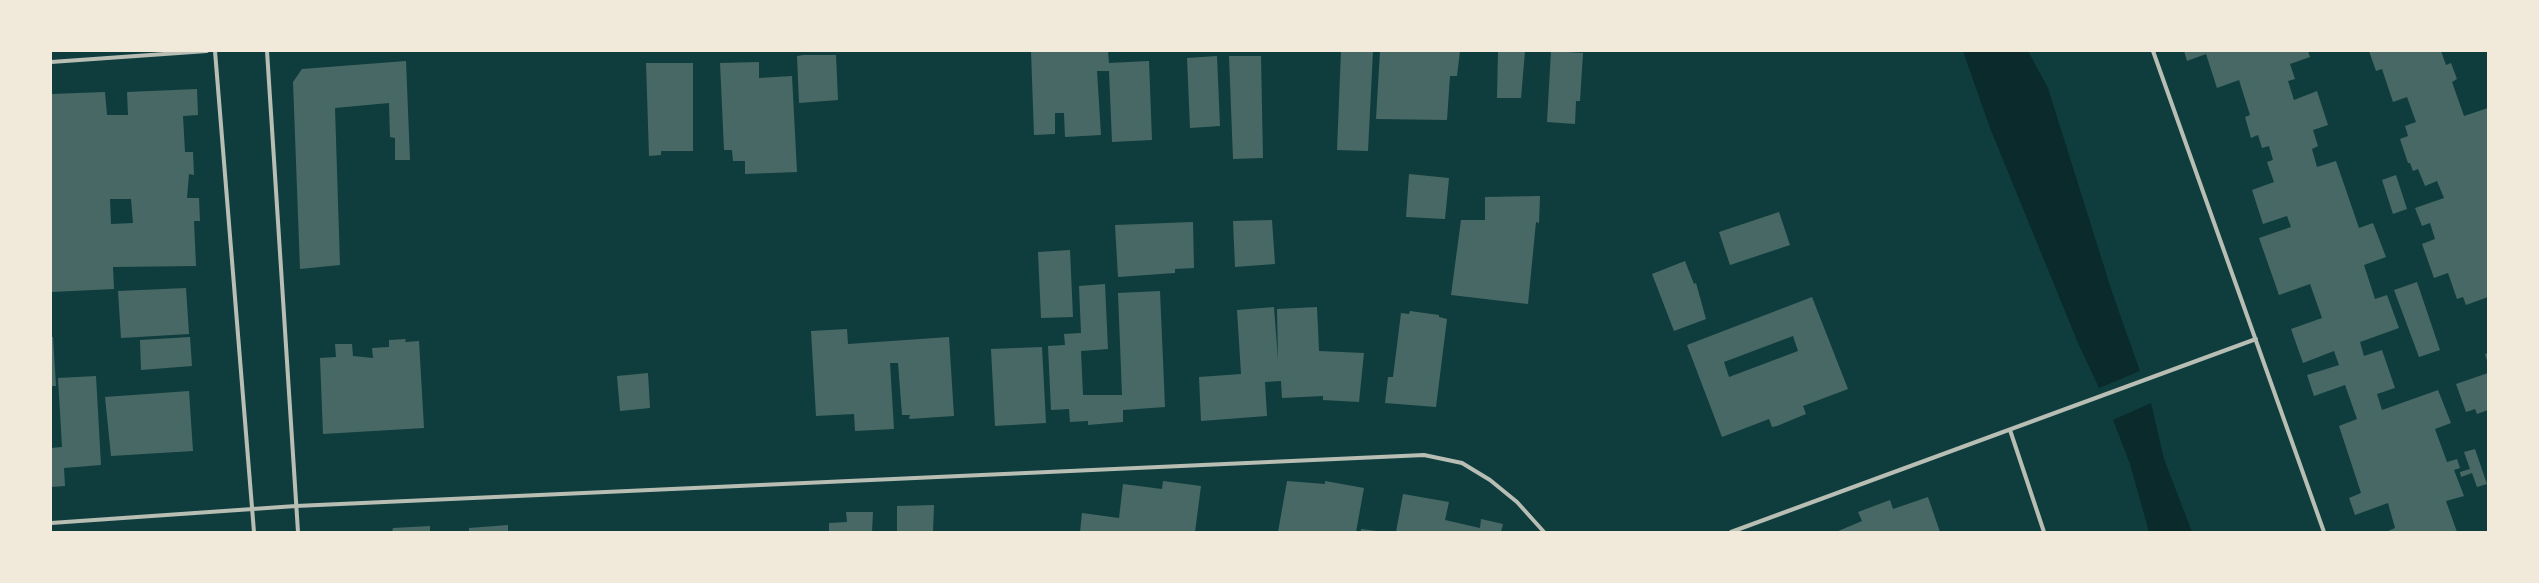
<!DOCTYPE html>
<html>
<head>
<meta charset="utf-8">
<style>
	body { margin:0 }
	#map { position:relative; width:2539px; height:583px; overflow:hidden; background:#0f3d3e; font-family:"Noto Sans",sans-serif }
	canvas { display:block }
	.frame { position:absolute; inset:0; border:52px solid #f1e9da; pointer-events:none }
</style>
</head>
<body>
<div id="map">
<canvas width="2539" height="583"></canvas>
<div class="frame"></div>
</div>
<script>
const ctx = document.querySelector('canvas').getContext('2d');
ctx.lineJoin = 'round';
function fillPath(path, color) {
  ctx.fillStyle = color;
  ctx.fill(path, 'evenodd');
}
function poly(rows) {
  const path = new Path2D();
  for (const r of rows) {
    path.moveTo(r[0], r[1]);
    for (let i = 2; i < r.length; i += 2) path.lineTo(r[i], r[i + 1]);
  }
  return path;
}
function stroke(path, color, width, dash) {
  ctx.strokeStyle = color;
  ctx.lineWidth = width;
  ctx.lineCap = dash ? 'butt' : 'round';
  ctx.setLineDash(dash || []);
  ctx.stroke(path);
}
const water = poly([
	[1963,51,2028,51,2048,88,2112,292,2140,371,2099,388,2078,343,1990,128],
	[2151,403,2164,459,2192,532,2149,532,2130,464,2113,420]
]);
const building = poly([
	[1031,51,1108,51,1109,63,1149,61,1152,140,1112,142,1109,71,1097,71,1101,135,1065,137,1064,113,1055,113,1055,134,1034,135],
	[1341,51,1373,51,1368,151,1337,150],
	[1380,51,1460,51,1457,76,1450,76,1447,120,1376,119],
	[1498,51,1525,51,1521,98,1497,98],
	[1551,51,1583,53,1580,101,1576,101,1575,124,1547,122],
	[2184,51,2308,51,2310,57,2290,64,2295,79,2288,81,2294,100,2317,91,2328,125,2313,130,2318,146,2312,149,2317,167,2336,161,2359,228,2373,223,2386,257,2364,265,2375,299,2387,295,2399,328,2360,342,2364,356,2382,350,2395,388,2377,394,2382,410,2438,390,2451,423,2435,429,2447,462,2457,459,2460,468,2454,470,2464,496,2446,501,2457,532,2386,532,2395,528,2388,503,2355,515,2349,498,2361,493,2339,426,2357,419,2345,385,2314,396,2307,375,2339,365,2334,351,2303,363,2291,329,2322,318,2310,284,2279,295,2259,238,2291,227,2287,216,2263,224,2252,190,2274,182,2267,162,2273,160,2269,146,2262,148,2258,135,2251,138,2245,117,2250,115,2239,80,2217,88,2206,54,2187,61],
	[2369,51,2441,51,2446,65,2451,63,2457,79,2452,82,2464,116,2488,108,2488,297,2466,305,2463,297,2457,299,2448,273,2434,278,2422,244,2435,239,2430,223,2422,226,2415,208,2444,198,2437,181,2425,186,2418,169,2413,171,2410,163,2408,163,2400,139,2408,136,2405,126,2416,122,2407,97,2393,102,2382,69,2376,71],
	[804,55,836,55,838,100,799,103,797,56],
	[1217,56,1220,126,1190,128,1187,58],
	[1229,56,1261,56,1263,158,1233,159],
	[406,61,410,160,395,160,395,138,390,137,389,103,335,108,340,265,300,269,293,82,302,69],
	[759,62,759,78,792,76,797,172,745,174,745,161,733,161,732,150,724,150,720,63],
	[646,63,693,63,693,151,661,151,661,155,649,156],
	[197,89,198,115,183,116,185,152,193,152,194,175,189,174,187,198,199,198,200,221,194,221,196,266,113,267,114,289,51,292,51,94,105,92,107,115,128,115,127,92],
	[110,199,131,199,133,223,111,224],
	[1409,174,1449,178,1445,219,1406,217],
	[2396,175,2407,209,2393,214,2382,180],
	[1540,196,1539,223,1536,222,1528,304,1451,295,1461,220,1485,220,1485,197],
	[1779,212,1790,245,1730,265,1719,232],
	[1272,220,1275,264,1235,267,1233,221],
	[1193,222,1194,268,1175,269,1175,273,1118,277,1115,225],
	[1070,250,1073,317,1041,318,1038,252],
	[1685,261,1694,284,1696,283,1706,319,1674,331,1652,274],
	[2417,282,2440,350,2419,357,2394,290],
	[1105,284,1108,349,1081,351,1083,395,1122,395,1118,293,1160,291,1165,407,1123,410,1123,422,1088,425,1088,421,1070,422,1069,409,1051,410,1048,346,1065,345,1064,334,1081,333,1079,286],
	[186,288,189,334,121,338,118,291],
	[1812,297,1848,389,1803,406,1806,414,1777,426,1772,427,1769,419,1722,437,1687,345],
	[1793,336,1798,351,1729,377,1724,362],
	[1274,307,1278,360,1277,309,1317,307,1319,351,1364,353,1359,402,1323,400,1323,396,1282,398,1281,381,1265,382,1267,416,1201,421,1199,377,1241,374,1237,310],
	[1410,311,1439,315,1439,317,1447,319,1436,407,1385,403,1388,377,1393,377,1401,313,1409,314],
	[847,329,848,344,949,337,954,416,909,419,910,415,902,415,898,363,890,363,894,429,855,431,854,414,816,416,811,331],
	[51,337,53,337,56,386,51,386],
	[190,337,192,366,141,370,140,340],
	[406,339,405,342,419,341,424,428,323,434,320,358,336,357,335,344,352,344,353,356,373,358,372,348,389,347,389,340],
	[1042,347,1046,423,995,426,991,349],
	[2488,353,2488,364,2485,354],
	[648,373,650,408,620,411,617,376],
	[2488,373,2488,410,2477,414,2475,409,2466,412,2456,384],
	[96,376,101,465,64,468,65,486,51,487,51,448,62,447,58,378],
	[189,391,193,451,111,456,105,397],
	[2475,449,2487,484,2477,487,2472,473,2461,477,2460,472,2470,469,2464,452],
	[1163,481,1201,486,1195,532,1080,532,1082,513,1119,518,1123,484,1162,489],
	[1287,481,1325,484,1325,481,1364,488,1356,532,1278,532],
	[1403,494,1449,502,1445,520,1480,528,1481,519,1503,524,1501,532,1396,532],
	[1928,497,1940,532,1836,532,1862,521,1858,512,1890,500,1893,509],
	[934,505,933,532,897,532,897,506],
	[846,512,873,512,872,532,829,532,829,523,847,522],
	[508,525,508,532,469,532,469,528],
	[430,526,430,532,392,532,393,528],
	[1361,529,1377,531,1376,532,1361,532]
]);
const minor = poly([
	[215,51,254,532],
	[267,51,298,532],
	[2153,51,2324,532],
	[51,62,207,51],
	[2010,430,2044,532],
	[51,523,296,506,1424,455,1462,463,1490,480,1517,502,1544,532],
	[1731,532,2256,339]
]);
fillPath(water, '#0a2a2b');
fillPath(building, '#486865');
stroke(minor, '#b8beb3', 4);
</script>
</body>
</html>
